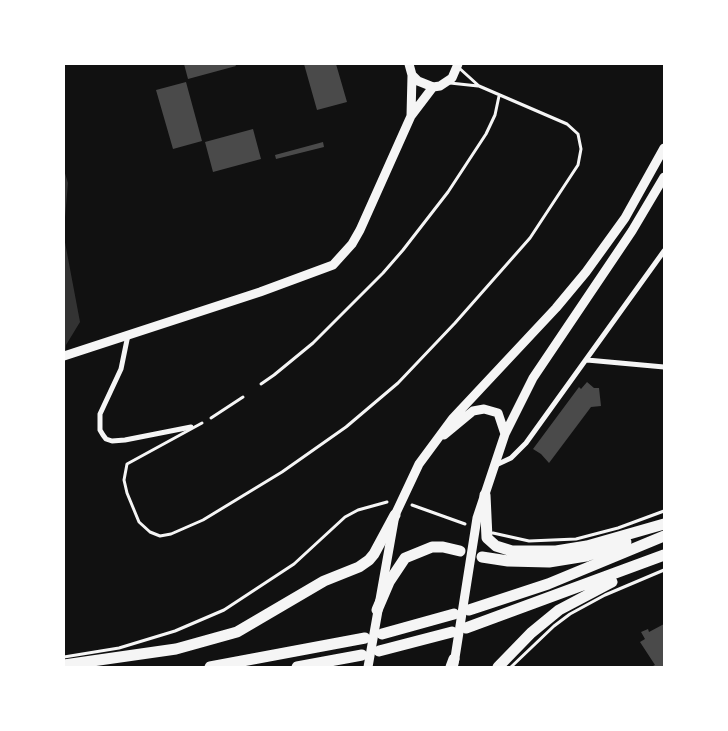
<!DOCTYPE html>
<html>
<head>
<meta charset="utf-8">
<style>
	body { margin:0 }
	#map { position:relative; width:728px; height:731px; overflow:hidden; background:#111; font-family:Figtree,sans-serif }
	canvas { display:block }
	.frame { position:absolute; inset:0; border:65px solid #fff; pointer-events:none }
</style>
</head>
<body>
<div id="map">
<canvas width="728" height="731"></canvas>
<div class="frame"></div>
</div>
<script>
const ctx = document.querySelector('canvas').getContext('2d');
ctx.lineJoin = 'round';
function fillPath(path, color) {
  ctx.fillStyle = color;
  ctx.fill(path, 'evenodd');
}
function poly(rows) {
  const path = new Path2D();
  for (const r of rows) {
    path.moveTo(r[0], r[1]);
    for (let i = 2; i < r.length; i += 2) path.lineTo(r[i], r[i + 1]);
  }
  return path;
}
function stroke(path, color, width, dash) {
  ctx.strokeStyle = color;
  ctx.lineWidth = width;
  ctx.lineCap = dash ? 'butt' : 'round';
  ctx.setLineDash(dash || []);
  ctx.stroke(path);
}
const water = poly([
	[64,170,68,183,64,229],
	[64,237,80,322,66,345,64,372]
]);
const building = poly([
	[184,64,235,64,236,66,188,79],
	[304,64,336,64,347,102,317,110],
	[186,82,202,141,173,149,156,90],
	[253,129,261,159,213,172,205,142],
	[323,142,324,147,276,159,275,155],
	[587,382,594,388,599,388,601,406,591,407,549,463,541,454,533,449,579,387,581,389],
	[664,624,664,667,651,667,655,665,640,642,645,639,641,632,648,629,649,632]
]);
const service = poly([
	[450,83,478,86],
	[261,384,274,375,313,343,383,273,403,250,448,192,486,134,495,115,499,96],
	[211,418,243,397],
	[202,423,127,464,124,480,127,493,139,522,150,532,160,536,171,534,203,520,282,472,346,427,398,383,455,323,530,238,578,165,581,149,578,134,567,124,479,86,458,67],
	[412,505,465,524],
	[493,533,529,541,576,539,618,528,664,511],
	[64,657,119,648,175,631,224,610,294,564,345,517,358,510,387,502],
	[511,667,554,626,570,614,605,595,664,570]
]);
const minor = poly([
	[128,335,121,369,100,414,100,430,103,435,106,439,112,441,125,440,191,427],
	[587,360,664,367],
	[496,465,511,458,526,443,664,251]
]);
const secondary = poly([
	[409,64,412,75,418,81,433,87,440,86,452,78,458,64],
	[411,116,412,75],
	[64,356,260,292,333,265,352,244,360,230,411,116,433,87]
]);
const primary = poly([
	[444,435,473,411,484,409,498,413,505,434],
	[454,664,477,518,505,434,533,378,632,231,664,177],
	[368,667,395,515,419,464,453,418,556,308,586,272,625,218,664,148]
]);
const motorway = poly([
	[485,495,487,538,496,546,512,551,556,551,587,546,664,524],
	[482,557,508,561,549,562,586,556,626,542],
	[377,610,389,582,405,558,432,547,443,547,460,551],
	[469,610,548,584,664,536],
	[466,628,664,555],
	[382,634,454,614],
	[379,651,452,632],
	[64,665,176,649,237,632,324,581,359,567,369,560,374,554,395,515],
	[210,667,365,638],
	[297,667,362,655],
	[451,667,454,659],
	[498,667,531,633,559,610,612,582]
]);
fillPath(water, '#333');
fillPath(building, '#4a4a4a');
stroke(service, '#f5f5f5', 3);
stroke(minor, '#f5f5f5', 5);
stroke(secondary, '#f5f5f5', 9);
stroke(primary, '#f5f5f5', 9);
stroke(motorway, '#f5f5f5', 11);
</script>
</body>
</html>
